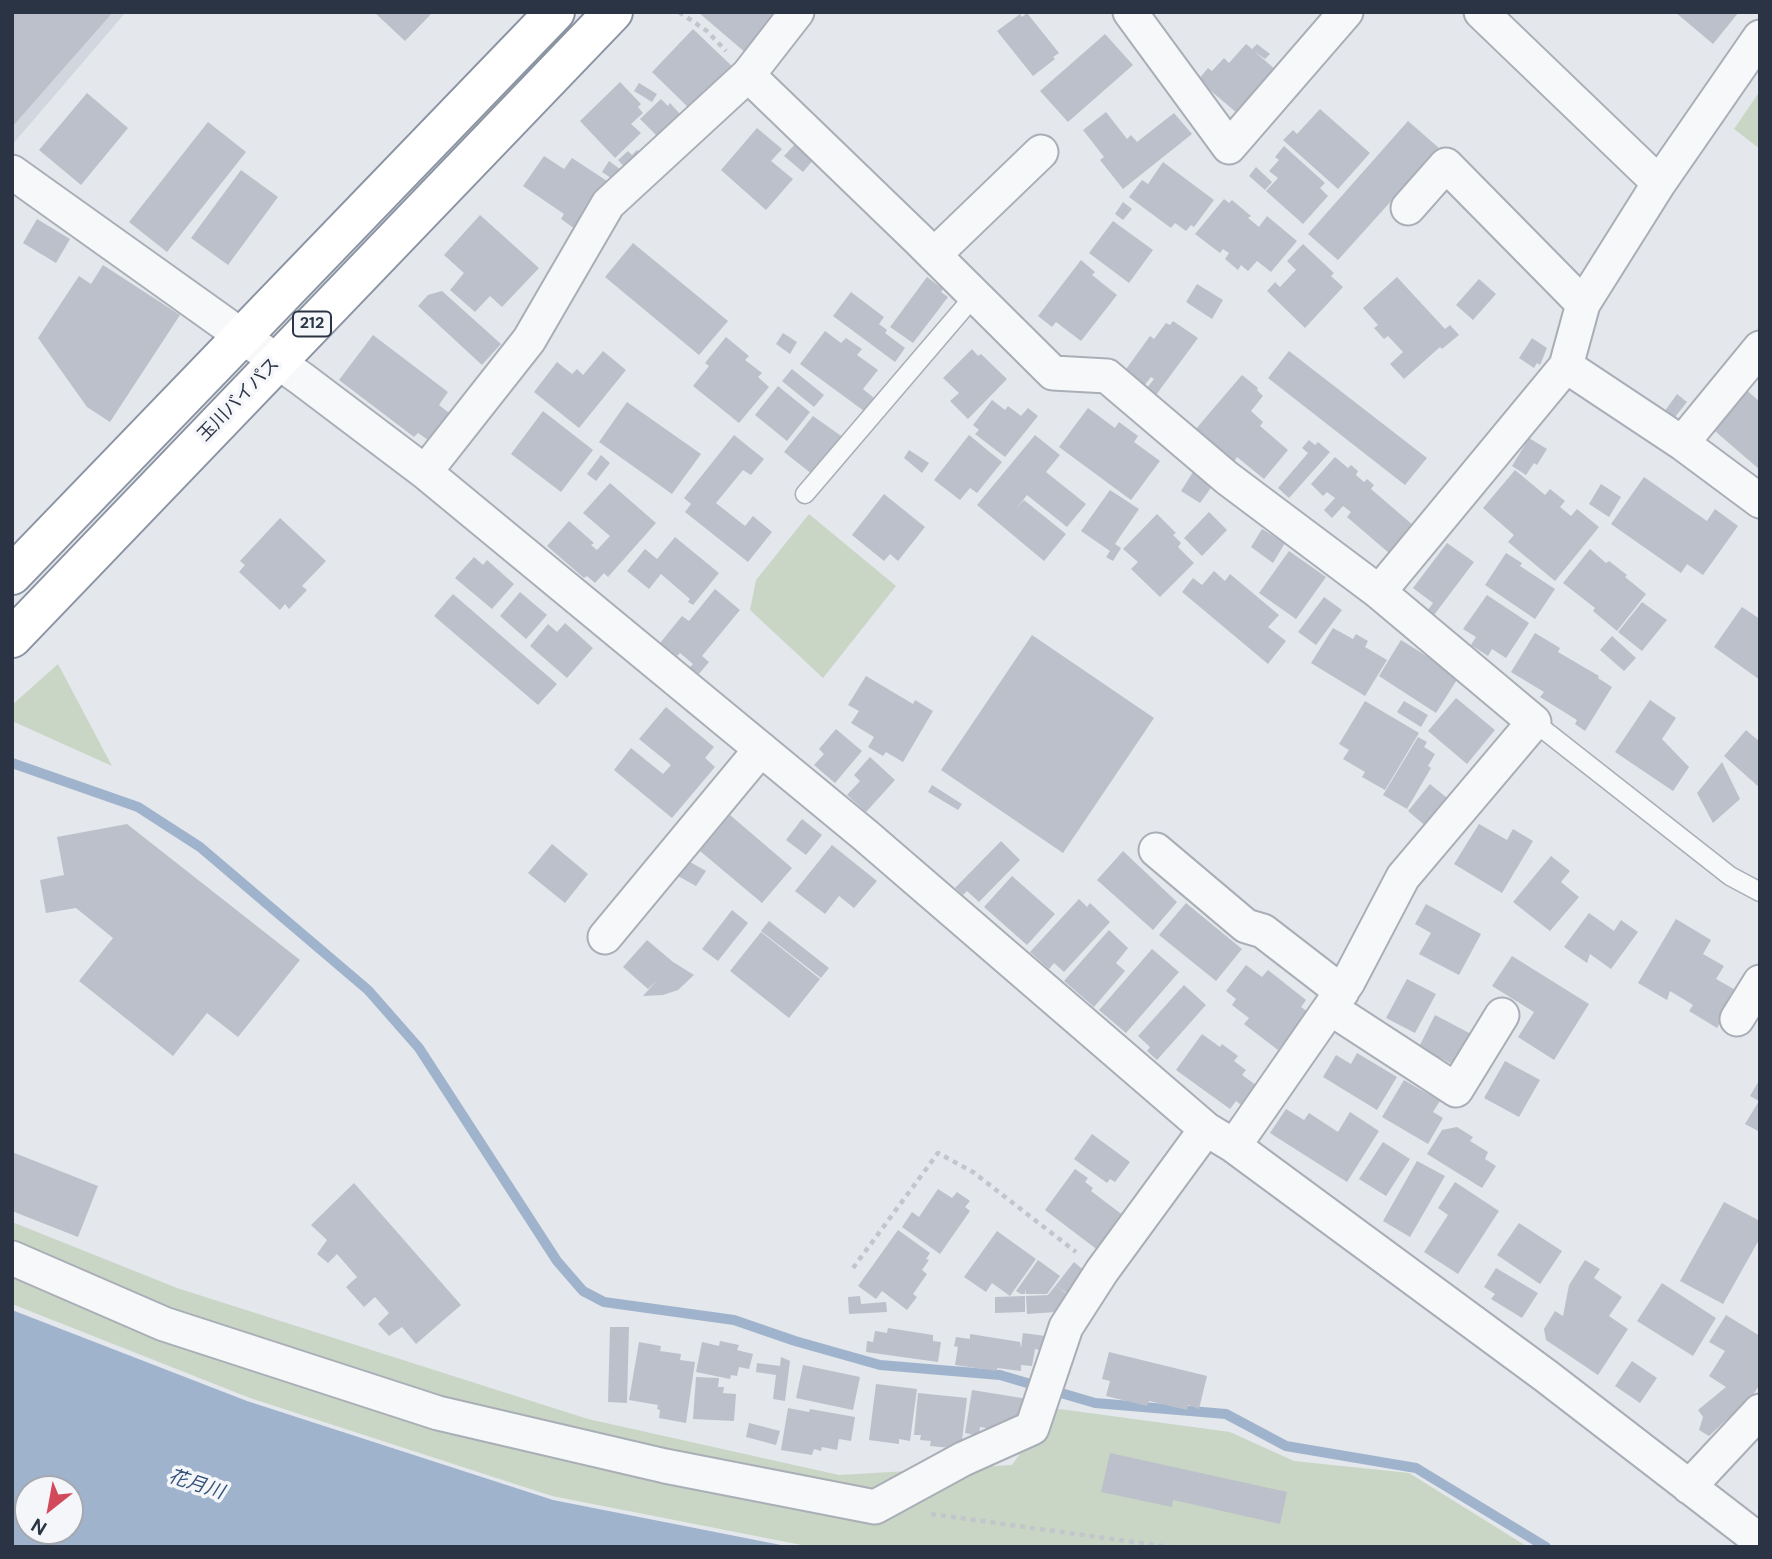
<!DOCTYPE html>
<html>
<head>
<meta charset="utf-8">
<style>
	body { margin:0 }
	#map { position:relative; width:1772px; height:1559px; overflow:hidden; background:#e4e7ec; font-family:"DM Sans",sans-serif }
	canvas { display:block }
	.frame { position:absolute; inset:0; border:14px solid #2b3445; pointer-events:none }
	.north { position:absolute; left:14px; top:1475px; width:70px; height:70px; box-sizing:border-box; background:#f4f6f9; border:2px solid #a4a8b1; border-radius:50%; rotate:211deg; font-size:19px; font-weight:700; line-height:28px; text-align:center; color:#2b3445 }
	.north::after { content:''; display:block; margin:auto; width:24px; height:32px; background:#d1495b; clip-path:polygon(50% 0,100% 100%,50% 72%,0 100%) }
</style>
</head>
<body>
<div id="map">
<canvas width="1772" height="1559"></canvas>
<div class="frame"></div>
<div class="north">N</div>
</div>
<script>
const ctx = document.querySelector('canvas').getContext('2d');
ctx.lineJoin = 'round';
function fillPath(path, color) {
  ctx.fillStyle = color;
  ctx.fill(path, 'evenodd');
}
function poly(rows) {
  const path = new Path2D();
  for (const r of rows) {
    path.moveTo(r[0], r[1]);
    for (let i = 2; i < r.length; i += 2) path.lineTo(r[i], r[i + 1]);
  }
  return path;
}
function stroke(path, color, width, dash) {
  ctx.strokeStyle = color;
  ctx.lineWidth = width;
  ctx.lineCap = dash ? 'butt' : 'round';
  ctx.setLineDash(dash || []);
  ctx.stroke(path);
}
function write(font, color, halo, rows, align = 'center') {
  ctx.font = font + ' "DM Sans","Noto Sans JP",sans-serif';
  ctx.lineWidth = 7;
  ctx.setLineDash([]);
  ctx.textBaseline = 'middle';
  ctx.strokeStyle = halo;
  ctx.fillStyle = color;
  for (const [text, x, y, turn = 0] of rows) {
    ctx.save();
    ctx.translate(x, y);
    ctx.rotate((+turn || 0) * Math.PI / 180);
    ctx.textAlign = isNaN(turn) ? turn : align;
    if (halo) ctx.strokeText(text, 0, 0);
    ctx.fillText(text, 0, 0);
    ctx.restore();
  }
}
const built = poly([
	[12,12,126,12,12,145]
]);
const green = poly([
	[1760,91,1760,149,1734,129],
	[809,514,896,586,823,678,750,610,756,580],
	[58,664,112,766,12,721,12,705],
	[12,1222,177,1288,588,1419,839,1475,1012,1465,1052,1408,1230,1432,1294,1461,1409,1473,1528,1547,812,1547,552,1496,250,1398,12,1304]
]);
const water = poly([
	[12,1310,247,1401,553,1500,791,1547,12,1547],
	[28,1489,70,1489,70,1531,28,1531]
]);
const stream = poly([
	[12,763,138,807,200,847,368,990,419,1048,557,1261,583,1291,604,1302,734,1320,795,1341,880,1365,1000,1375,1095,1403,1226,1414,1286,1446,1416,1468,1546,1547]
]);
const building = poly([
	[12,12,113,12,12,127],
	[374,12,433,12,405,41],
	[698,12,784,12,747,54],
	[1675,12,1739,12,1713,44],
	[1027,13,1059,53,1053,57,1055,59,1033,76,997,31,1020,14,1022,17],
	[693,29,736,70,694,113,652,72],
	[1105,34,1133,65,1068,122,1040,91],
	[1246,44,1252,49,1257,44,1270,54,1265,59,1254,51,1276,70,1237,113,1198,80,1208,68,1212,71,1224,58,1229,63],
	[620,82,641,104,638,107,643,113,631,124,641,133,615,158,580,121],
	[639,83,657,94,652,102,634,91],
	[87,93,128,128,81,185,39,150],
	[661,99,668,106,670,103,680,114,657,136,640,119],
	[1320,109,1370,153,1338,189,1283,140,1293,130,1297,134],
	[1106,112,1127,139,1131,135,1137,142,1174,113,1192,134,1123,189,1100,160,1104,157,1083,130],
	[1408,121,1439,148,1338,260,1308,234],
	[208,122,246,152,167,252,129,222],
	[757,128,782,149,771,161,793,179,766,210,721,170],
	[796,143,814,159,803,172,784,156],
	[1284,146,1325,183,1320,188,1328,196,1303,224,1266,191,1278,178,1269,171,1279,160,1275,157],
	[637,150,642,155,627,170,618,160,628,151,632,155],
	[544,156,564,169,572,158,607,181,596,196,579,232,561,219,564,214,523,186],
	[609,161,624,172,617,182,602,172],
	[1163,162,1214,200,1194,227,1191,225,1186,231,1175,223,1171,228,1129,197,1142,180,1148,184],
	[1256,167,1272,182,1265,190,1249,176],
	[241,170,278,197,228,265,191,238],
	[1224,199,1229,203,1232,200,1251,216,1248,218,1259,227,1267,216,1297,241,1271,272,1257,261,1248,271,1241,265,1238,270,1225,259,1229,253,1223,249,1220,253,1195,234],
	[1123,202,1132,209,1123,220,1115,214],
	[480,215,539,268,502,307,490,296,475,312,450,290,464,273,444,255],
	[37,219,70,239,56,263,23,243],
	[1113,221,1153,250,1129,283,1089,253],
	[633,243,728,321,699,355,605,277],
	[1303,244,1334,273,1331,276,1343,287,1305,328,1267,291,1275,282,1280,287,1296,270,1287,261],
	[1081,260,1095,272,1092,275,1117,295,1081,341,1056,322,1052,327,1038,316],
	[103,265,180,315,110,422,87,407,38,338,79,276,91,284],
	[927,277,943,289,941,292,948,297,913,343,890,327],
	[1397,277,1445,329,1450,325,1459,335,1442,349,1440,347,1404,379,1390,364,1403,352,1388,336,1384,339,1374,328,1378,325,1363,308],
	[1479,279,1496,294,1473,320,1456,305],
	[1197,284,1223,300,1212,319,1186,302],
	[442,291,501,344,482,365,418,306,428,295],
	[851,292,884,317,879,324,887,330,885,333,905,348,895,362,833,316],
	[1173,321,1198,338,1156,395,1147,388,1154,379,1151,377,1144,386,1124,372,1150,336,1154,339,1166,323,1170,325],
	[825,331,841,343,846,338,862,349,857,355,878,370,863,389,874,398,864,411,800,364],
	[783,333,797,342,790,354,776,344],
	[373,335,448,392,439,405,462,423,448,442,435,432,428,440,418,433,414,437,339,380],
	[726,337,749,356,745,360,762,373,758,377,769,387,739,423,693,386,709,366,705,363],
	[1532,338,1547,348,1540,365,1537,363,1534,368,1519,358],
	[972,349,978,356,981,354,1007,379,968,419,950,401,959,393,943,378],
	[603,351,626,370,579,428,534,392,557,362,572,374,577,369,583,375],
	[1289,351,1427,458,1405,485,1268,378],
	[792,369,824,395,814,407,782,381],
	[1242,375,1258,388,1257,390,1263,396,1251,411,1263,422,1260,426,1288,450,1264,479,1237,457,1234,462,1195,430],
	[778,386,810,412,787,441,755,415],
	[1742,386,1760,402,1760,470,1708,425],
	[1677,394,1687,402,1671,422,1662,415],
	[992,400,1005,410,1008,406,1021,416,1028,408,1038,416,1005,457,975,434,979,430,973,425],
	[627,402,701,454,672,494,599,442],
	[1088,408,1115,428,1119,422,1138,436,1134,442,1160,461,1131,500,1059,447],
	[543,411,593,450,561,492,511,454],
	[813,416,847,440,817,478,784,452],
	[734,435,764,459,751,475,743,470,716,503,745,526,753,516,772,532,748,562,685,512,691,504,684,498],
	[969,435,1002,462,977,493,970,488,960,500,934,480],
	[1035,435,1060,455,1046,472,1086,504,1067,527,1027,495,1016,509,1024,500,1066,534,1044,561,977,505],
	[1529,438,1547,449,1537,465,1534,463,1526,475,1512,466],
	[1309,440,1315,445,1318,442,1330,452,1289,498,1278,488,1308,453,1302,448],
	[909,450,929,463,922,473,904,458],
	[601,455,610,463,596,481,587,474],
	[1335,457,1348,468,1351,465,1358,471,1356,475,1364,482,1367,479,1374,485,1371,489,1421,532,1396,559,1347,517,1351,512,1343,506,1332,518,1324,510,1335,498,1327,492,1323,496,1311,484],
	[1515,470,1545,495,1550,489,1565,501,1560,507,1571,516,1577,509,1599,527,1555,581,1508,542,1514,535,1483,508],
	[1193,472,1213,485,1200,503,1181,491],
	[1644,477,1707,521,1715,509,1738,526,1703,575,1687,564,1681,573,1611,524],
	[610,483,656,523,608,577,604,573,595,583,587,576,584,578,547,546,569,521,594,543,591,545,597,550,610,536,583,513],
	[1601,484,1621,497,1609,517,1589,504],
	[1110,490,1139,509,1115,544,1121,548,1113,561,1106,557,1110,551,1081,531],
	[884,494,925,527,898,561,890,554,884,561,852,535],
	[1209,512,1227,530,1202,556,1184,538],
	[1157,514,1176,533,1173,535,1181,543,1178,547,1194,563,1160,597,1131,569,1138,562,1123,549],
	[280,518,326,561,302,586,307,590,289,609,285,604,280,610,239,572,245,565,240,561],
	[1262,529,1285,543,1273,563,1251,547],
	[675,537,719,573,693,605,688,602,690,599,661,574,649,589,627,571,645,549,657,559],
	[1447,543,1474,562,1434,615,1428,610,1433,603,1413,588],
	[1590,549,1606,563,1609,561,1627,575,1625,577,1646,594,1617,631,1593,611,1595,608,1563,583],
	[1289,551,1326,577,1296,619,1259,593],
	[1506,553,1522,563,1520,566,1555,589,1535,619,1485,585],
	[474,557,483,565,487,560,514,584,492,609,455,578],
	[1214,571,1225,581,1230,574,1279,615,1268,627,1286,641,1268,664,1182,592,1193,578,1202,585],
	[715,589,740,610,702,656,709,662,698,675,690,667,693,664,680,653,677,656,660,643,682,616,689,621],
	[520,592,547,615,526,639,500,616],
	[453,594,557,684,538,705,434,616],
	[1487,595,1529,623,1506,658,1492,649,1488,656,1471,645,1476,637,1463,629],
	[1324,597,1342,610,1316,645,1298,632],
	[1642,602,1667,620,1642,651,1618,632],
	[1742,607,1760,619,1760,680,1714,647],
	[565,623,593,648,567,678,530,646,548,624,557,632],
	[1333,628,1353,639,1356,634,1368,641,1365,647,1387,660,1365,696,1311,663],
	[1535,633,1560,648,1558,652,1599,676,1598,678,1612,687,1585,731,1575,724,1577,720,1540,697,1544,692,1511,672],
	[1032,635,1154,718,1063,853,941,770],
	[1612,636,1636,658,1624,671,1600,650],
	[1401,640,1452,672,1450,674,1458,678,1436,713,1379,676],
	[866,676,913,704,915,700,933,711,903,762,886,752,883,756,868,747,874,737,851,723,859,711,848,705],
	[1456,698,1495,730,1467,764,1428,731],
	[1650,700,1676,718,1662,739,1689,767,1673,791,1615,752],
	[1365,701,1419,733,1385,790,1362,777,1365,772,1343,759,1349,750,1339,744],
	[1404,701,1428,715,1421,727,1397,712],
	[666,707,714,747,705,758,715,767,672,818,614,770,631,748,663,774,671,765,639,739],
	[836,729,862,751,835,783,814,765,824,754,819,749],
	[1746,730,1760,742,1760,788,1724,756],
	[1418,737,1427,742,1424,747,1435,754,1428,766,1431,768,1407,809,1383,795],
	[870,757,895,780,866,812,847,795,860,781,854,775],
	[1722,762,1740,799,1713,823,1697,793],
	[1430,784,1458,807,1435,834,1408,811],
	[932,785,962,804,958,810,928,792],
	[730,815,792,868,762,903,700,851],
	[802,819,822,835,806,855,786,840],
	[127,824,300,960,238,1037,207,1013,173,1056,79,981,113,938,76,908,46,913,40,880,64,875,57,837],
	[1479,824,1507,840,1513,829,1533,841,1502,893,1454,864],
	[1001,841,1020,860,979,902,967,891,963,895,955,888],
	[552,844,588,874,565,903,528,873],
	[832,845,877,881,854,908,839,896,825,914,795,891],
	[1123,851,1177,902,1153,930,1097,880],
	[1551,856,1570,871,1561,882,1579,897,1550,931,1513,902],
	[690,862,706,871,696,886,678,876],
	[1012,876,1055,914,1027,945,984,907],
	[1079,899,1087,907,1090,903,1110,922,1064,972,1054,963,1049,969,1030,952],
	[1186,903,1242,949,1216,981,1159,935],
	[1426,904,1481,934,1459,975,1419,954,1431,933,1415,924],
	[732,910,748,923,718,961,702,949],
	[1589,913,1614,931,1621,920,1638,932,1611,969,1590,954,1587,963,1564,947],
	[1676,919,1711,940,1703,954,1724,966,1716,979,1739,992,1717,1028,1689,1011,1693,1005,1670,991,1667,1000,1638,983],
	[769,921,829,968,821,978,761,931],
	[1109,930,1128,948,1116,963,1125,971,1094,1007,1064,981],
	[761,932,820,979,789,1018,730,971],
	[647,940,673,962,694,975,678,990,663,995,643,996,658,979,648,989,623,967],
	[1152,949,1179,972,1126,1033,1099,1010],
	[1512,956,1589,1004,1554,1060,1518,1037,1534,1012,1492,986],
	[1246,965,1262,977,1268,970,1306,1000,1301,1007,1308,1012,1278,1050,1244,1024,1249,1018,1232,1005,1236,999,1226,991],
	[1407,979,1436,994,1415,1033,1386,1018],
	[1184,985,1206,1005,1157,1060,1147,1051,1150,1047,1138,1036],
	[1435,1015,1475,1036,1458,1067,1419,1047],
	[1202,1034,1220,1047,1222,1044,1238,1056,1234,1061,1246,1070,1242,1075,1260,1088,1245,1108,1236,1101,1230,1109,1176,1070],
	[1357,1053,1397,1077,1377,1110,1323,1077,1336,1055,1351,1064],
	[1505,1061,1540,1080,1519,1117,1484,1098],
	[1760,1079,1760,1132,1745,1124,1759,1101,1750,1096],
	[1404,1080,1440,1101,1433,1112,1443,1118,1428,1144,1382,1117],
	[1286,1109,1304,1120,1309,1113,1338,1132,1350,1112,1379,1131,1347,1182,1270,1133],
	[1457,1127,1473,1137,1470,1141,1488,1152,1485,1159,1496,1166,1482,1188,1427,1154,1442,1130],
	[1092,1134,1130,1162,1115,1182,1110,1179,1107,1183,1074,1159],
	[1383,1142,1410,1159,1386,1196,1359,1179],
	[12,1152,98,1186,78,1237,12,1211],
	[1417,1161,1445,1176,1410,1237,1383,1221],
	[1075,1169,1088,1178,1085,1182,1093,1188,1091,1191,1124,1216,1099,1251,1045,1210],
	[1455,1182,1499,1211,1458,1274,1424,1252,1448,1215,1438,1208],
	[354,1183,461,1305,416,1344,402,1327,389,1336,378,1324,389,1313,375,1297,364,1307,346,1287,357,1277,337,1254,328,1263,317,1254,327,1240,311,1225],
	[938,1189,952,1198,957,1192,970,1201,965,1207,970,1211,940,1254,902,1227,912,1212,919,1217],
	[1724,1202,1760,1221,1760,1238,1723,1304,1680,1281],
	[1519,1223,1562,1251,1540,1284,1497,1255],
	[898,1230,930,1253,926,1259,929,1260,922,1270,927,1274,913,1294,917,1297,907,1310,882,1291,876,1299,858,1286],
	[997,1231,1036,1259,1010,1296,992,1283,986,1292,964,1277],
	[1038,1260,1060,1276,1047,1294,1026,1294,1026,1289,1025,1294,1021,1294,1016,1291],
	[1585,1260,1600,1269,1594,1278,1622,1297,1609,1316,1628,1329,1598,1375,1546,1340,1544,1329,1555,1311,1563,1316,1569,1285],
	[1074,1262,1087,1273,1069,1295,1056,1285],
	[1496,1268,1538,1293,1522,1318,1491,1299,1495,1294,1484,1287],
	[1662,1283,1716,1318,1693,1356,1637,1321],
	[1056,1285,1069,1296,1056,1312,1027,1314,1026,1296,1048,1295],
	[860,1296,861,1304,886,1302,887,1312,849,1314,848,1297],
	[1025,1296,1025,1312,995,1313,995,1297],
	[1726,1315,1760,1336,1760,1384,1753,1395,1709,1436,1699,1430,1703,1417,1698,1410,1726,1387,1709,1376,1725,1351,1709,1342],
	[610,1327,629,1327,627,1403,608,1402],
	[888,1328,933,1335,933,1341,941,1342,938,1362,866,1352,867,1341,873,1342,875,1331,887,1333],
	[1023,1333,1045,1336,1043,1351,1035,1349,1032,1366,1021,1365,1021,1371,997,1368,997,1371,955,1365,958,1347,954,1346,956,1337,970,1339,970,1334,1020,1342,1021,1348],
	[720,1341,739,1345,737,1350,753,1354,749,1369,739,1367,737,1376,731,1375,730,1379,696,1372,702,1342,719,1346],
	[639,1342,661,1346,660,1351,681,1354,680,1360,695,1362,686,1423,659,1418,660,1410,657,1409,658,1405,629,1400],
	[1109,1352,1207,1376,1199,1409,1188,1405,1187,1410,1149,1401,1147,1406,1106,1396,1110,1381,1102,1379],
	[781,1357,790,1361,785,1401,773,1399,776,1375,756,1372,757,1363,780,1366],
	[1632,1361,1657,1378,1640,1403,1615,1386],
	[803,1365,860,1377,853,1410,796,1398],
	[696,1377,719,1378,718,1387,724,1387,723,1393,736,1394,734,1421,693,1419],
	[876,1384,917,1389,910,1441,899,1439,899,1444,869,1440],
	[972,1390,1028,1399,1026,1412,1019,1411,1018,1421,1009,1420,1007,1431,980,1427,979,1436,965,1433],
	[918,1393,967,1398,961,1449,930,1446,931,1441,920,1440,921,1435,914,1435],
	[788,1408,809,1412,810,1409,855,1417,851,1441,839,1439,837,1450,822,1447,821,1451,814,1449,812,1455,781,1450],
	[749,1423,780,1431,776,1445,746,1437],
	[1110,1453,1287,1492,1280,1524,1173,1500,1172,1507,1101,1492]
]);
const path = poly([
	[679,12,707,31,726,51],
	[853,1268,938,1153,973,1172,1076,1252],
	[931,1514,1170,1547]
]);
const lane = poly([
	[805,494,975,295],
	[1534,722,1730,876,1760,892]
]);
const street = poly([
	[1130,12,1229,147,1346,12],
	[1481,12,1659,183],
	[748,75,918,239,1053,373,1107,376,1227,478,1379,592,1534,722,1403,877,1348,982,1234,1146],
	[12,172,302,379,425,472,865,835,1206,1129,1234,1146,1546,1376,1760,1541],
	[1408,208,1446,165,1583,304],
	[934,255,1041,152],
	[1566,366,1682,443,1760,501],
	[1682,443,1760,348],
	[425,472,529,340,608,204,748,75,797,12],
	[1379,592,1566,366,1583,304,1659,183,1760,37],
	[1156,850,1246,926,1263,931,1342,992],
	[605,937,761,749],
	[1330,1008,1456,1090,1502,1015],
	[1737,1019,1760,982],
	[12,1258,164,1324,438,1413,665,1466,875,1507,963,1459,1032,1428,1066,1327,1102,1271,1206,1129],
	[1689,1487,1760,1411]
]);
const highway = poly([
	[12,575,555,12],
	[12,638,613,12]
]);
const shields = [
	[312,324,38]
];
const shieldNames = [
	["212",312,324]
];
const streetNames = [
	["玉川バイパス",239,400,-46]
];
const waterNames = [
	["花月川",196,1485,18]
];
fillPath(built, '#d2d6de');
fillPath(green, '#c9d6c5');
fillPath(water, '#9fb4cc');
stroke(stream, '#9fb4cc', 10);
fillPath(building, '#bbc0ca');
stroke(lane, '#a9aeb7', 21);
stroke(street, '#a9aeb7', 37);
stroke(highway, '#8b94a3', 42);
stroke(path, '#c2c5cb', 4.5, [5, 5]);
stroke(lane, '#f7f8fa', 18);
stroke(street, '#f7f8fa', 33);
stroke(highway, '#fff', 38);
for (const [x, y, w] of shields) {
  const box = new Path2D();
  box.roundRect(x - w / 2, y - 12.5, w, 25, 5);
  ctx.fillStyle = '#f4f6f9';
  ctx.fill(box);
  stroke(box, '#2b3445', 2);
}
write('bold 16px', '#2b3445', null, shieldNames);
write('18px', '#2b3445', '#f4f6f9', streetNames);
write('italic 19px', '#34527a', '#f4f6f9', waterNames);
</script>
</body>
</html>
